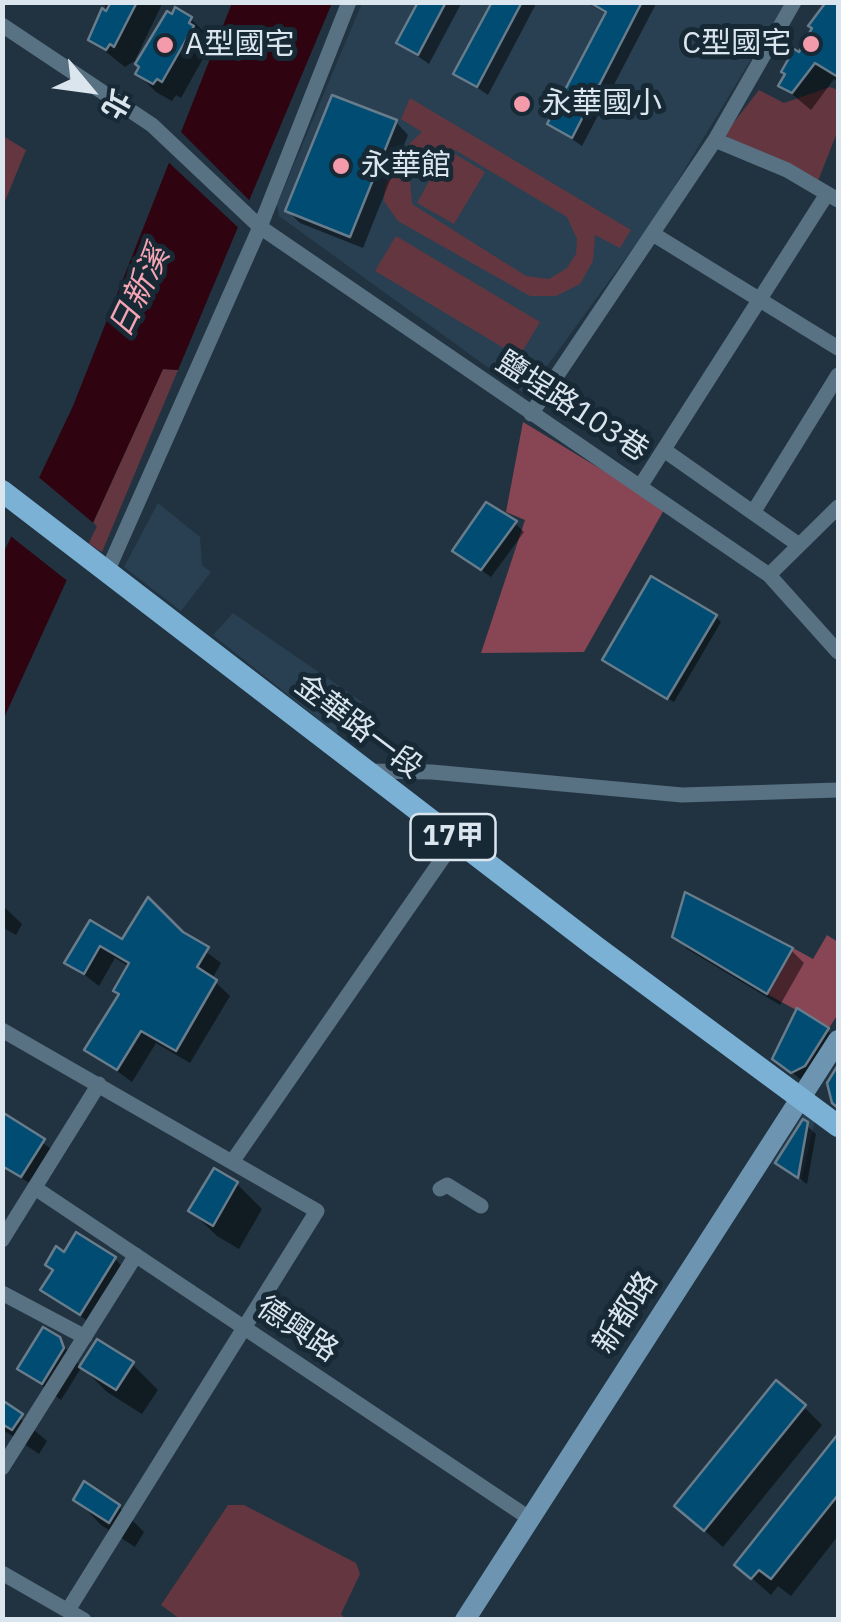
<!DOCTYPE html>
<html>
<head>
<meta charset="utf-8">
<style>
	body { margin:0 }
	#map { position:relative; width:841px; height:1622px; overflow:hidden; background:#213340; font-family:"IBM Plex Sans","Noto Sans TC",sans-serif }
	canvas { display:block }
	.frame { position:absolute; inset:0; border:5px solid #dae5ee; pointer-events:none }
	.north { position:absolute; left:40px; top:40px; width:100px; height:100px; -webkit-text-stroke:8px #172935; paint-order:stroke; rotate:119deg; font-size:28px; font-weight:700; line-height:40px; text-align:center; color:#dae5ee }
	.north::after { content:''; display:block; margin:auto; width:35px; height:45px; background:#dae5ee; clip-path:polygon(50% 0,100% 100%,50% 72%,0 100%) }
</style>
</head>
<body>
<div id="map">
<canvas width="841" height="1622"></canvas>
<div class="frame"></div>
<div class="north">北</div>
</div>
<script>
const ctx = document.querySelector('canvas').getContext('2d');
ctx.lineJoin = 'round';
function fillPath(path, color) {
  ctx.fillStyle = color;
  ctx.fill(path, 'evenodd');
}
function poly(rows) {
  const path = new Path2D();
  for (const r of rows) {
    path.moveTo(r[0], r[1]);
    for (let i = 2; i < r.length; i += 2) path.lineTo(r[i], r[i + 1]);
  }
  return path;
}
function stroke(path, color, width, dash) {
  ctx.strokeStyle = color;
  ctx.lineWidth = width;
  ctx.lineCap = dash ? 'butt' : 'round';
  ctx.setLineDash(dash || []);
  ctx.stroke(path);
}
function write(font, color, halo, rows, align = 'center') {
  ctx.font = font + ' "IBM Plex Sans","Noto Sans TC",sans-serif';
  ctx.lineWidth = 10;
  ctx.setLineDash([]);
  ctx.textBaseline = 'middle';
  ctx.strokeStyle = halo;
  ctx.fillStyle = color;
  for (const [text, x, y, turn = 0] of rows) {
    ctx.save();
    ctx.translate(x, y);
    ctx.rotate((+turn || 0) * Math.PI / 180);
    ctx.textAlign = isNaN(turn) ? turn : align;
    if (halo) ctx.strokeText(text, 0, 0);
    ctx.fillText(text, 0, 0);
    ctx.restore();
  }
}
const built = poly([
	[362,3,785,3,657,215,526,395,279,216,277,205],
	[158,503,200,537,202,565,211,572,181,611,124,567],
	[233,613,362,702,337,734,213,635],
	[804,1113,815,1120,801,1182,772,1163]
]);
const green = poly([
	[830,87,838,90,838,130,818,181,724,135,759,90,784,103],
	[410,98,631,230,620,248,595,235,593,261,580,284,556,296,530,296,398,221,384,201,385,188,393,159,422,132,401,119],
	[447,149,417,203,454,224,485,172,448,150,455,150,567,217,577,239,576,254,567,268,549,279,526,276,412,204,410,180,414,166,423,156],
	[3,136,26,150,3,206],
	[396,236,540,322,519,357,375,271],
	[163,369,178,370,102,552,85,541],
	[228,1505,244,1505,356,1563,360,1574,341,1614,345,1619,180,1619,161,1605]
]);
const forest = poly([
	[523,422,665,508,584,652,481,653,525,520,506,512],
	[827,935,838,942,838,1014,829,1028,767,994,793,948,813,959]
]);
const water = poly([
	[232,3,332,3,178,370,163,369,3,720,3,554,73,406]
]);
const pier = poly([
	[177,128,254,205,243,232,165,159],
	[36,475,97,526,70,583,8,534]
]);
const shadow = poly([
	[100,2,163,2,135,60,139,62,191,19,209,37,210,46,181,98,176,95,172,101,156,92,138,74,141,68,134,61,125,67,91,40,106,6],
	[421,2,462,2,429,64,399,43],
	[495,2,537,2,488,95,456,73],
	[585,2,657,2,582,146,550,124,608,15],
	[828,2,838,3,838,82,834,79,811,110,781,85],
	[396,122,408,135,363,248,300,223,288,211],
	[515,523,524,532,491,577,455,551],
	[716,617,721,622,674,702,610,665],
	[687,896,792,951,804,963,780,1005,687,949,675,936],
	[2,905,22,924,16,935,2,927],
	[90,923,123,942,182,934,221,963,212,979,230,996,190,1063,156,1043,132,1082,87,1049,121,995,130,967,115,958,99,986,68,962],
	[827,1030,838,1042,805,1083,775,1058],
	[2,1115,53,1150,31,1184,2,1166],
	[804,1123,816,1134,807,1184,778,1163],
	[214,1171,237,1184,262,1209,239,1249,217,1236,191,1211],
	[65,1255,115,1259,127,1271,93,1325,44,1290],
	[59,1339,81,1368,61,1400,20,1369],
	[132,1364,158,1390,142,1414,107,1392,82,1367],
	[2,1403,47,1441,39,1454,2,1429],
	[804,1407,822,1425,723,1547,677,1506],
	[838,1438,838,1536,791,1596,778,1586,771,1595,737,1565],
	[76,1499,119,1507,144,1532,135,1547,101,1525]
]);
const building = poly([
	[111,2,137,2,114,47,110,44,106,50,88,40,102,8,106,11,111,2],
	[418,2,446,2,418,55,396,43,418,2],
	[492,2,522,2,477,87,453,74,492,2],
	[589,2,642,2,572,138,547,124,606,12,589,2],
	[826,2,838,2,838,77,815,63,792,93,778,86,785,74,781,72,794,49,799,52,812,28,808,26,826,2],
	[175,7,192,17,189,23,194,26,162,82,157,79,153,84,135,74,139,67,135,64,167,11,172,14,175,7],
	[332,95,397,120,350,237,285,211,332,95],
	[486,502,517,521,481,570,452,551,486,502],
	[651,576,717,615,667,699,602,660,651,576],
	[685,892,793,948,767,994,672,937,685,892],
	[148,897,183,932,209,947,197,967,217,980,176,1051,141,1031,117,1070,84,1050,119,994,113,991,129,963,100,946,84,974,64,963,90,920,122,939,148,897],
	[797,1008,829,1028,805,1066,791,1073,772,1059,797,1008],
	[838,1065,838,1108,832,1103,827,1083,838,1065],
	[2,1112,45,1139,21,1177,2,1166,2,1112],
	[803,1119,808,1122,798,1178,775,1163,803,1119],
	[214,1168,238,1182,213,1226,188,1211,214,1168],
	[76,1232,116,1257,80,1315,40,1290,53,1270,45,1265,56,1246,64,1252,76,1232],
	[43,1327,60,1337,64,1348,42,1384,17,1369,43,1327],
	[97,1339,134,1362,116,1390,79,1367,97,1339],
	[776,1380,806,1405,704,1531,674,1506,776,1380],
	[2,1400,23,1414,12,1430,2,1424,2,1400],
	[838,1434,838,1495,771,1579,759,1570,751,1579,734,1565,838,1434],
	[84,1481,120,1505,109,1523,73,1500,84,1481]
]);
const street = poly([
	[2,25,152,125,260,227,769,575,838,652],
	[715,140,787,170,838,200],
	[653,234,838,348],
	[531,414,715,140,794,2],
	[664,450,799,545],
	[641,485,827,194],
	[754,511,838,375],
	[107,572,260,227,349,2],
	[769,575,838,507],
	[369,771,432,772,682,795,838,790],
	[2,1030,317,1211,68,1610],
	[232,1162,456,839],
	[35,1188,529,1518],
	[440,1189,447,1185,481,1206],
	[2,1240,99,1084],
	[2,1293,85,1337],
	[2,1468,136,1255],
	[2,1573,84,1620]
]);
const secondary = poly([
	[465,1620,838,1040]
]);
const primary = poly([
	[2,491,596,947,838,1126]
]);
const markers = [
	[811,44,10,"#f39aab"],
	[165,45,10,"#f39aab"],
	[522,104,10,"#f39aab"],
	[341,166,10,"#f39aab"]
];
const shields = [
	[453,837,85]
];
const shieldNames = [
	["17甲",453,837]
];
const poiNames = [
	["C型國宅",791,44,"right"],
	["A型國宅",185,45],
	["永華國小",542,104],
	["永華館",361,166]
];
const streetNames = [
	["鹽埕路103巷",572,407,33],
	["金華路一段",358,727,37],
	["新都路",626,1313,-57],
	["德興路",297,1330,34]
];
const waterNames = [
	["日新溪",140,292,-64]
];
fillPath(built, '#284051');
fillPath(green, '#643740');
fillPath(forest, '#884654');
fillPath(water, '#2f0310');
fillPath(pier, '#213340');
fillPath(shadow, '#0007');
fillPath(building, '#004c72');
stroke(building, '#687c8b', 2.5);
stroke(street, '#587183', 15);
stroke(secondary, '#6d95b2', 20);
stroke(primary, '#7cb1d6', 22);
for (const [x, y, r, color] of markers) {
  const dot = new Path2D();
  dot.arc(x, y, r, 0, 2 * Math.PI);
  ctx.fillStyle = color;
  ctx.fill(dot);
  stroke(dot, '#172935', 4);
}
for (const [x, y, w] of shields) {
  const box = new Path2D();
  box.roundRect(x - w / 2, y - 23, w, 46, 8);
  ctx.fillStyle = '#172935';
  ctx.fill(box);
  stroke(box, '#dae5ee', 2.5);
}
write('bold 28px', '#dae5ee', null, shieldNames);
write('30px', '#dae5ee', '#172935', poiNames, 'left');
write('30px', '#dae5ee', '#172935', streetNames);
write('italic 32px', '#f4a4b3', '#172935', waterNames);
</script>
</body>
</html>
